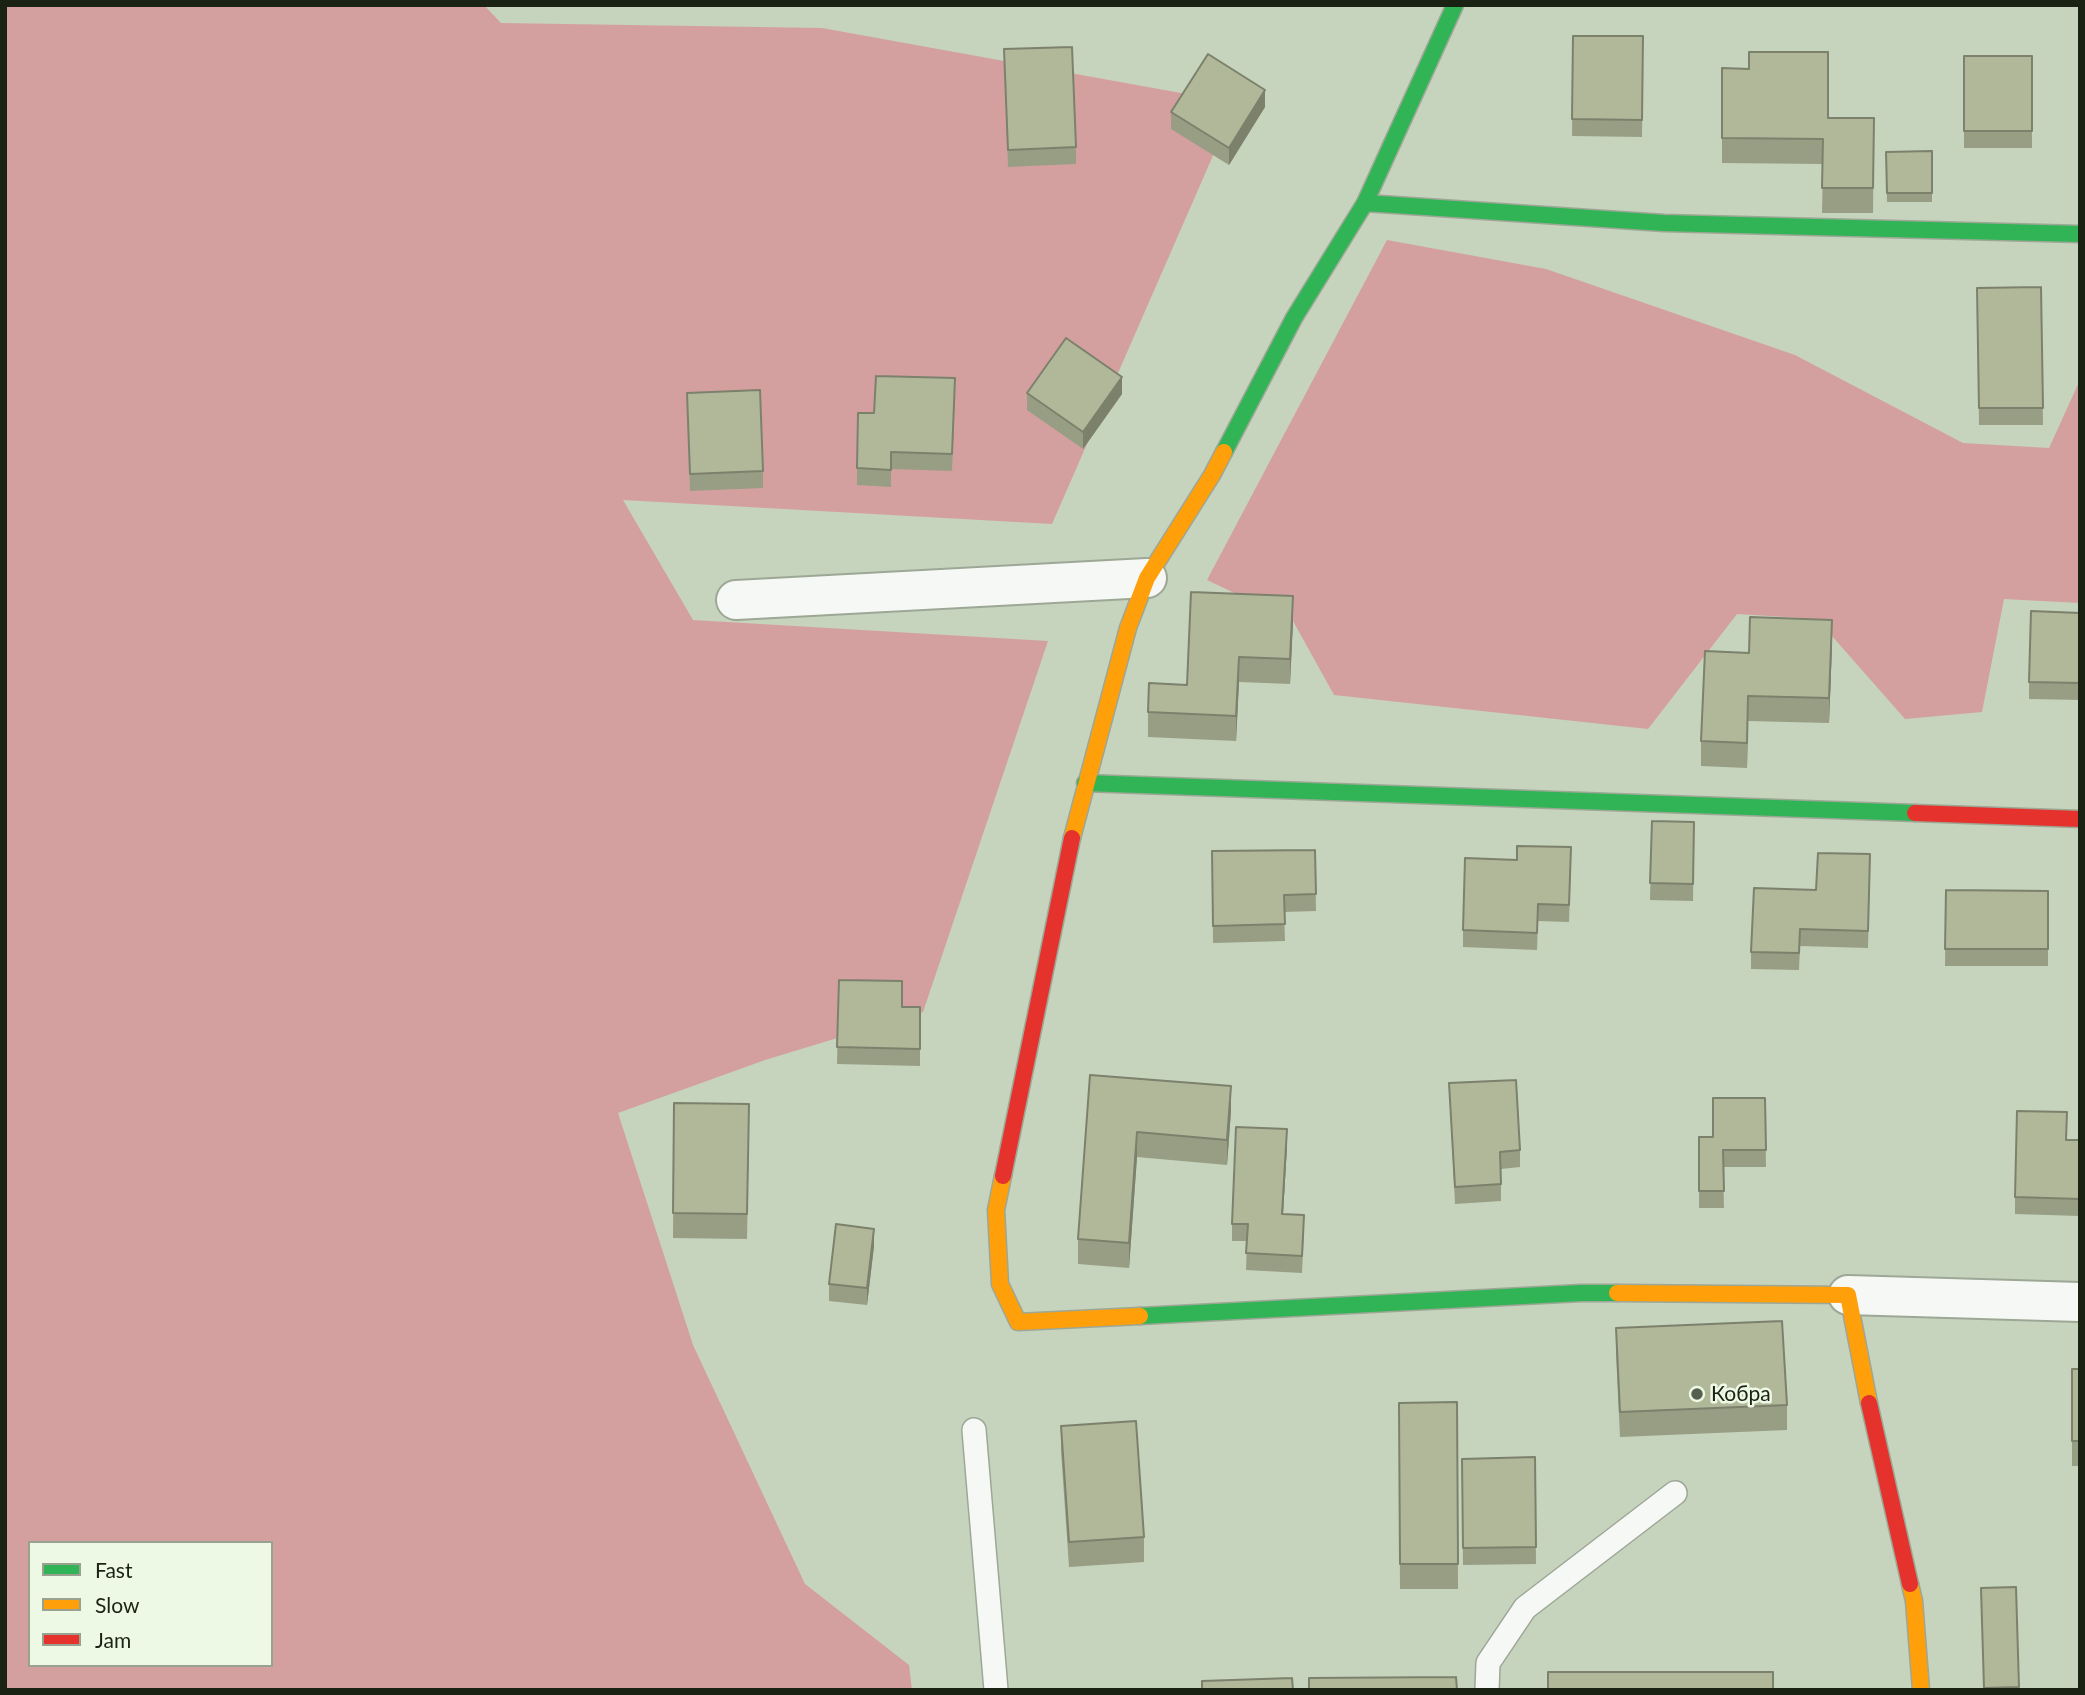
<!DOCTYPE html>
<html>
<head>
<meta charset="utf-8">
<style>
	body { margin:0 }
	#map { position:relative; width:2085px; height:1695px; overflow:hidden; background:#c6d3bd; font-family:Lato,sans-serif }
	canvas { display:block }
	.frame { position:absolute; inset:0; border:7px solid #1a2214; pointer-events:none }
	.legend { position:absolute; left:28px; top:1541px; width:245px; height:126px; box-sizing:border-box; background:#edf8e5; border:2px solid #99a291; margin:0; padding:9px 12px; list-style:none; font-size:21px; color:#1a2214 }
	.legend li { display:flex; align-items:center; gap:14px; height:35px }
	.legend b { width:35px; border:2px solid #99a291 }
</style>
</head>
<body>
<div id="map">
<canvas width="2085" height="1695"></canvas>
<div class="frame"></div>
<ul class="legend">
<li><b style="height:9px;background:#30b455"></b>Fast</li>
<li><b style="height:9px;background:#ff9f0a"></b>Slow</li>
<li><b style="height:9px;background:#e5322d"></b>Jam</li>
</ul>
</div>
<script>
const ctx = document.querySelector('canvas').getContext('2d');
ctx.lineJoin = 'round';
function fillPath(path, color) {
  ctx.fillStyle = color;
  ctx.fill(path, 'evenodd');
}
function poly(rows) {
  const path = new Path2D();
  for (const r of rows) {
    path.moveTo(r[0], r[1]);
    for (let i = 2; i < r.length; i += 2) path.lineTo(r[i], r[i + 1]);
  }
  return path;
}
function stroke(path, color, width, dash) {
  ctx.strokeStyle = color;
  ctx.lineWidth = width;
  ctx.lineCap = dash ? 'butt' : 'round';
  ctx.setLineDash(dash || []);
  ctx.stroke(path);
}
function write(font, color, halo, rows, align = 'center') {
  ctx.font = font + ' Lato,sans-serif';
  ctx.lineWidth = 5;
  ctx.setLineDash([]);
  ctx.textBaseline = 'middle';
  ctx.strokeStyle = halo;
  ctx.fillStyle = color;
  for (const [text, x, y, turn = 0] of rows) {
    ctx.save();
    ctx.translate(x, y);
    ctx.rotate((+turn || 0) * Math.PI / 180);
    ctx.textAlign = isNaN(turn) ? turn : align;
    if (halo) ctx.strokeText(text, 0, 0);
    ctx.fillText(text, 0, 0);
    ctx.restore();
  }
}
const forest = poly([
	[5,5,484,5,501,23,822,28,1236,103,1052,524,623,500,693,620,1048,641,923,1012,765,1060,618,1113,693,1345,805,1584,909,1665,912,1690,5,1690],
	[30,1543,271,1543,271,1665,30,1665],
	[1387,240,1546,269,1795,355,1963,443,2049,448,2080,380,2080,603,2004,599,1982,712,1905,719,1817,619,1737,614,1648,729,1334,695,1293,621,1207,580]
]);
const lane = poly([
	[974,1430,996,1690],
	[1487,1690,1488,1663,1525,1608,1675,1493]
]);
const street = poly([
	[736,600,1147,578],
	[1848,1295,2080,1302]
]);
const fast = poly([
	[1365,203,1664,223,2080,234],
	[1224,452,1294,318,1365,203,1455,5],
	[1085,783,1915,813],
	[1140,1316,1581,1293,1617,1293]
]);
const slow = poly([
	[1072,838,1128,628,1147,578,1212,475,1224,452],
	[1003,1176,996,1210,1000,1284,1018,1322,1140,1316],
	[1617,1293,1848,1295,1869,1403],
	[1910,1584,1914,1601,1921,1690]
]);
const jam = poly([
	[1915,813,2080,819],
	[1003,1176,1072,838],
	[1869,1403,1910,1584]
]);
const wall = poly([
	[1573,36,1643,36,1642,137,1572,136],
	[1004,49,1076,147,1076,164,1008,167],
	[1964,56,2032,56,2032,148,1964,148],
	[1722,68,1749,69,1828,118,1874,118,1873,213,1822,213,1823,164,1722,163],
	[1265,107,1229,165,1171,129,1171,112],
	[1932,151,1932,202,1887,202,1886,152],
	[2041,287,2043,425,1979,425,1977,288],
	[687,393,763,471,763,488,690,491],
	[1027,393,1122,394,1083,449,1027,410],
	[955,395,952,471,891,469,891,487,857,485,857,468,874,413],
	[2080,613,2080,700,2029,699,2029,682],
	[1293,621,1290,684,1239,682,1236,741,1148,737,1148,712,1187,685],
	[1832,645,1829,723,1748,721,1747,768,1701,766,1701,741,1749,653],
	[1652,821,1694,822,1693,901,1650,900],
	[1315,850,1316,911,1284,912,1285,941,1213,943,1212,851],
	[1571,864,1569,922,1538,921,1537,950,1463,947,1463,930],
	[1870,871,1868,948,1800,946,1799,970,1751,969,1751,952,1816,890],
	[1946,890,2048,891,2048,966,1945,966],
	[839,980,902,1007,920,1007,920,1066,837,1064],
	[1090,1075,1231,1111,1227,1165,1137,1157,1129,1268,1078,1264,1078,1239],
	[1449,1083,1520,1150,1520,1167,1501,1169,1501,1201,1455,1204],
	[1765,1098,1766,1167,1723,1167,1724,1208,1699,1208,1699,1137,1713,1137],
	[674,1103,749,1129,747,1239,673,1238],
	[2066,1140,2080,1140,2080,1216,2015,1214,2015,1197],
	[1287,1146,1283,1214,1304,1232,1302,1273,1246,1270,1247,1241,1232,1241,1232,1224],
	[874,1246,867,1305,829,1301,829,1284],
	[1616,1328,1787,1405,1787,1430,1620,1437,1616,1353],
	[2072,1369,2080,1369,2080,1466,2072,1466],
	[1457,1402,1458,1589,1400,1589,1399,1403],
	[1061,1426,1144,1537,1144,1562,1069,1567,1061,1451],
	[1535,1457,1536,1564,1463,1565,1462,1459],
	[2016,1587,2019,1690,1984,1690,1981,1588]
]);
const shadedWall = poly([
	[1265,90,1265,107,1229,165,1229,148],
	[1122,377,1122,394,1083,449,1083,432],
	[1293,596,1293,621,1290,684,1290,659],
	[1832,620,1832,645,1829,723,1829,698],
	[1239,657,1239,682,1236,741,1236,716],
	[1748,696,1748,721,1747,768,1747,743],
	[1231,1086,1231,1111,1227,1165,1227,1140],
	[1287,1129,1287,1146,1282,1231,1282,1214],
	[1137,1132,1137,1157,1129,1268,1129,1243],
	[874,1229,874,1246,867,1305,867,1288]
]);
const building = poly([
	[1573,36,1643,36,1642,120,1572,119,1573,36],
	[1072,47,1076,147,1008,150,1004,49,1072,47],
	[1749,52,1828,52,1828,118,1874,118,1873,188,1822,188,1823,139,1722,138,1722,68,1749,69,1749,52],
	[1208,54,1265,90,1229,148,1171,112,1208,54],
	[1964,56,2032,56,2032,131,1964,131,1964,56],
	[1932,151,1932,193,1887,193,1886,152,1932,151],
	[2041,287,2043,408,1979,408,1977,288,2041,287],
	[1066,338,1122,377,1083,432,1027,393,1066,338],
	[876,376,955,378,952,454,891,452,891,470,857,468,858,413,874,413,876,376],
	[760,390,763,471,690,474,687,393,760,390],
	[1191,592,1293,596,1290,659,1239,657,1236,716,1148,712,1149,683,1187,685,1191,592],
	[2031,611,2080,613,2080,683,2029,682,2031,611],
	[1750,617,1832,620,1829,698,1748,696,1747,743,1701,741,1705,651,1749,653,1750,617],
	[1652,821,1694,822,1693,884,1650,883,1652,821],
	[1517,846,1571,847,1569,905,1538,904,1537,933,1463,930,1465,858,1517,860,1517,846],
	[1315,850,1316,894,1284,895,1285,924,1213,926,1212,851,1315,850],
	[1818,853,1870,854,1868,931,1800,929,1799,953,1751,952,1754,888,1816,890,1818,853],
	[1946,890,2048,891,2048,949,1945,949,1946,890],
	[839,980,902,981,902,1007,920,1007,920,1049,837,1047,839,980],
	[1090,1075,1231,1086,1227,1140,1137,1132,1129,1243,1078,1239,1090,1075],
	[1516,1080,1520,1150,1500,1152,1501,1184,1455,1187,1449,1083,1516,1080],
	[1713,1098,1765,1098,1766,1150,1723,1150,1724,1191,1699,1191,1699,1137,1713,1137,1713,1098],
	[674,1103,749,1104,747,1214,673,1213,674,1103],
	[2017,1111,2067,1112,2066,1140,2080,1140,2080,1199,2015,1197,2017,1111],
	[1236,1127,1287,1129,1282,1214,1304,1215,1302,1256,1246,1253,1248,1224,1232,1224,1236,1127],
	[836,1224,874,1229,867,1288,829,1284,836,1224],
	[1782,1321,1787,1405,1620,1412,1616,1328,1782,1321],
	[2072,1369,2080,1369,2080,1441,2072,1441,2072,1369],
	[1457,1402,1458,1564,1400,1564,1399,1403,1457,1402],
	[1136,1421,1144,1537,1069,1542,1061,1426,1136,1421],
	[1535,1457,1536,1547,1463,1548,1462,1459,1535,1457],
	[2016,1587,2019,1687,1984,1688,1981,1588,2016,1587],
	[1548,1672,1773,1672,1773,1690,1548,1690,1548,1672],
	[1456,1677,1457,1690,1309,1690,1309,1678,1456,1677],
	[1292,1678,1293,1690,1202,1690,1202,1681,1292,1678]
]);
const markers = [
	[1697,1394,7,"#56604f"]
];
const poiNames = [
	["Кобра",1711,1394]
];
fillPath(forest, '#d4a09f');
stroke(lane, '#9da796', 26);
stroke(street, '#9da796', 42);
stroke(fast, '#9da796', 19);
stroke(slow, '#9da796', 19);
stroke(jam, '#9da796', 19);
stroke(lane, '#f6f8f5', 23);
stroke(street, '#f6f8f5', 38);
stroke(fast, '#30b455', 16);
stroke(slow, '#ff9f0a', 16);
stroke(jam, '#e5322d', 16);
fillPath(wall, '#989e84');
fillPath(shadedWall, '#7c816c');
fillPath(building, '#b1b89a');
stroke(building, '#7c816c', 2);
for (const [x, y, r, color] of markers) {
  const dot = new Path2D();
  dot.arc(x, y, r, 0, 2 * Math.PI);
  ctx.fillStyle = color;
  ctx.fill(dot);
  stroke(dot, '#edf8e5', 2.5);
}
write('21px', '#1a2214', '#edf8e5', poiNames, 'left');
</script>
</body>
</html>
